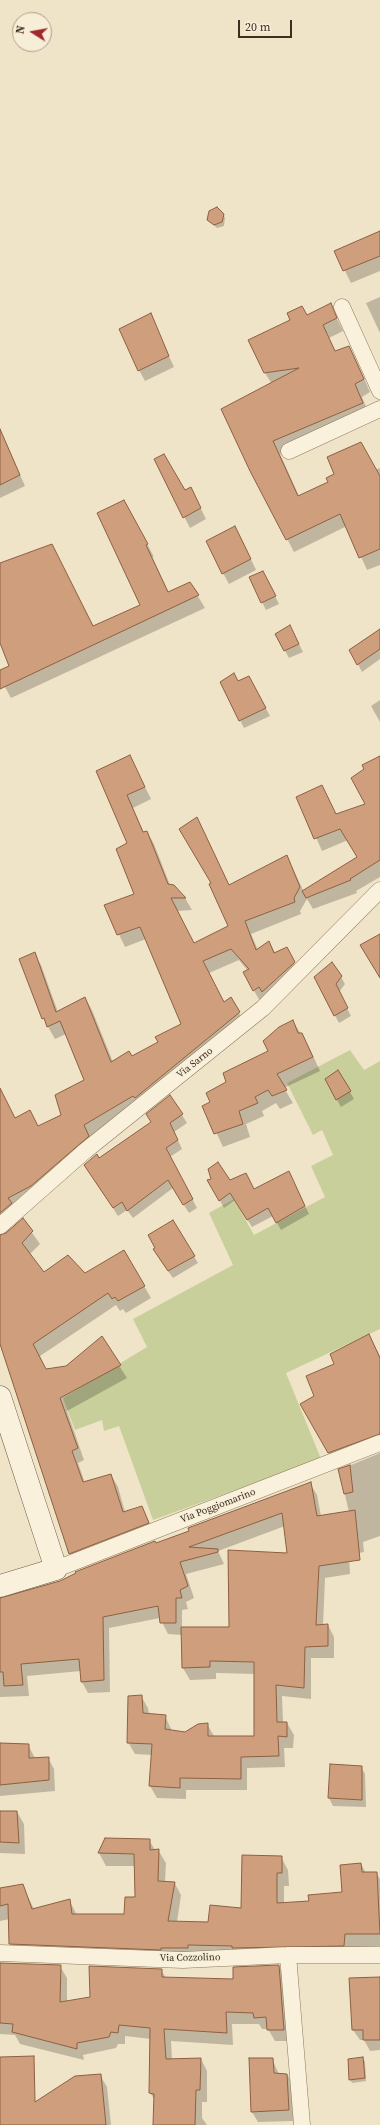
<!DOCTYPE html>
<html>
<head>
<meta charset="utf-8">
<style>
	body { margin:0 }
	#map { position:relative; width:380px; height:2125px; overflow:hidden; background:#f0e4c8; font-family:"Source Serif 4",serif }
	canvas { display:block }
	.north { position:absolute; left:12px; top:12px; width:40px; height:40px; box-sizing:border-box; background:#f7eed8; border:1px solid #ada18e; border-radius:50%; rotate:281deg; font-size:11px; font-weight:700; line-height:16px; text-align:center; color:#3d2e20 }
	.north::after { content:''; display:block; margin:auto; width:14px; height:18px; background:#9e2a2b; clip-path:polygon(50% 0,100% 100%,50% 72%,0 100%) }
	.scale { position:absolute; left:238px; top:20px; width:54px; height:18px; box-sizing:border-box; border:2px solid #3d2e20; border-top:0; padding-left:5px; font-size:12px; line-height:14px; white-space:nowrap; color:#3d2e20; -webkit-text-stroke:3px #f7eed8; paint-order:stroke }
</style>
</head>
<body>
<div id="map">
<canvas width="380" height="2125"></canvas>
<div class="north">N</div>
<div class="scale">20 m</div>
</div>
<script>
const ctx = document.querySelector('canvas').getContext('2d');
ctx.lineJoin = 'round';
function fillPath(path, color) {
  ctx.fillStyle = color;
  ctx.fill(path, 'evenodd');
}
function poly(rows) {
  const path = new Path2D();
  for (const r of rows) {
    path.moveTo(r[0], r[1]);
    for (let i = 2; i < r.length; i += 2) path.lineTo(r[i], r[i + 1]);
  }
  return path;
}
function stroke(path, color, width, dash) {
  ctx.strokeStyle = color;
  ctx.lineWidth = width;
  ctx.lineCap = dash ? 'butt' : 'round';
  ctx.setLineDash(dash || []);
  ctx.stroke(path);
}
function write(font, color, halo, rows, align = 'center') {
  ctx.font = font + ' "Source Serif 4",serif';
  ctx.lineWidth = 3;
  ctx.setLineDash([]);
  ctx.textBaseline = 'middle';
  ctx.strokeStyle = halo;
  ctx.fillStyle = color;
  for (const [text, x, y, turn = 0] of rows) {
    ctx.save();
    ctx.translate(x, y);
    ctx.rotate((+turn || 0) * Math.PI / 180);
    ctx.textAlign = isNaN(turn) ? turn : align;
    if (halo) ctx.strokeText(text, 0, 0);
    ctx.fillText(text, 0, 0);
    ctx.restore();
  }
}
const green = poly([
	[350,1050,364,1070,380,1061,380,1329,286,1373,321,1459,153,1520,119,1426,104,1431,102,1420,75,1430,63,1398,147,1347,133,1319,233,1265,209,1213,234,1199,254,1235,325,1197,311,1166,333,1155,322,1130,313,1135,287,1083]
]);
const shadow = poly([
	[223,214,225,218,224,226,217,228,208,220],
	[380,233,380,271,351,283,335,251],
	[380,297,380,333,366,303],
	[330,304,343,331,329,338,336,352,349,347,356,360,370,392,362,397,370,416,280,454,299,496,380,468,380,565,367,570,347,526,294,552,251,470,272,384,265,373,307,316],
	[150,315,174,367,145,381,139,370],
	[0,429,25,486,0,498],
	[155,460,185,491,191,489,206,519,190,528],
	[131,513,154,557,152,557,169,593,190,583,205,608,11,698,0,678,0,671,10,666,0,640,0,564,52,545,94,627,141,606],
	[241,538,256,570,229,584,223,573],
	[250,578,267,580,279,604,266,610],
	[380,630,380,659,362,672,358,664],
	[276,634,294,634,303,652,289,658],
	[221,682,253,684,270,716,244,728],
	[380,700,380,722,371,706],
	[130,757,151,799,133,808,144,833,147,832,154,844,170,885,173,886,185,898,192,910,177,911,194,944,230,927,212,883,197,818,229,886,287,856,304,892,358,858,348,840,322,851,298,797,336,815,366,804,380,757,380,877,356,891,357,893,313,909,307,899,300,911,301,914,251,934,258,950,269,942,276,954,286,949,301,975,261,1003,244,973,248,971,239,960,209,973,224,1003,230,998,246,1025,143,1110,0,1234,0,1090,15,1119,38,1127,62,1115,85,1081,66,1034,55,1039,43,1018,21,959,34,953,41,965,58,1012,85,998,92,1010,113,1062,132,1057,159,1042,182,1024,146,939,125,947,105,905,135,895,129,843,98,772],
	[341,977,345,984,339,992,351,1016,339,1023,315,978],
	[293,1021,309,1047,320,1071,284,1088,293,1103,280,1109,276,1103,262,1111,264,1116,246,1124,250,1137,223,1147,204,1106,211,1103,227,1083,269,1051],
	[338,1071,354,1099,341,1107,326,1080],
	[170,1096,187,1123,174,1132,182,1149,170,1157,197,1208,189,1213,173,1188,133,1218,127,1210,118,1216,85,1165,99,1159,152,1122],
	[293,1180,309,1214,281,1230,273,1216,252,1227,235,1200,224,1208,209,1181,230,1182,254,1190],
	[23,1220,40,1244,30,1254,43,1273,85,1275,125,1253,151,1298,126,1313,123,1309,120,1311,116,1305,40,1356,46,1370,66,1367,102,1338,127,1378,67,1411,84,1460,78,1463,85,1483,111,1475,118,1487,125,1512,142,1507,155,1535,78,1565,70,1553,0,1342,0,1236],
	[173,1221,198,1263,173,1278,158,1257],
	[369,1335,380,1356,380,1446,334,1462,327,1450,316,1396,335,1364],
	[380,1453,380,1536,363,1542,364,1552,349,1555,350,1574,325,1578,323,1626,328,1625,334,1637,334,1658,311,1658,311,1699,282,1696,283,1723,287,1723,294,1735,293,1748,284,1748,285,1767,247,1768,247,1790,186,1790,186,1799,157,1798,150,1786,152,1755,135,1754,128,1742,141,1696,148,1708,149,1714,165,1716,172,1731,185,1733,207,1724,214,1736,255,1737,255,1674,216,1673,216,1679,190,1680,183,1668,182,1635,168,1634,160,1618,109,1628,110,1692,88,1693,82,1682,81,1671,27,1676,29,1696,0,1697,0,1599,60,1582,310,1483,317,1495,321,1516,349,1512,339,1470],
	[285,1526,288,1554,230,1628,182,1628,182,1610,188,1609,186,1602,194,1598,186,1574,224,1564,218,1551],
	[0,1744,28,1745,35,1758,48,1758,54,1769,55,1791,0,1796],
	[331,1765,361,1767,365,1774,366,1807,333,1806,329,1798],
	[0,1812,17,1812,24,1824,25,1854,0,1853],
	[106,1840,149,1840,155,1850,158,1850,166,1863,165,1882,174,1882,181,1895,177,1922,209,1923,242,1910,281,1857,288,1870,289,1886,284,1886,284,1904,310,1902,343,1893,361,1864,366,1873,376,1873,380,1879,380,1946,352,1947,351,1958,18,1956,10,1944,10,1919,0,1921,0,1889,22,1885,34,1909,69,1900,77,1915,125,1915,136,1898,135,1866,106,1866,99,1853],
	[0,1964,60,1966,67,1978,67,2002,91,1998,161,1970,166,1978,234,1980,279,1966,286,1978,291,2041,275,2041,268,2029,262,2029,259,2024,232,2024,233,2045,171,2041,172,2060,201,2059,207,2071,207,2102,202,2102,202,2118,207,2125,154,2125,155,2100,150,2093,151,2039,125,2036,125,2044,118,2044,116,2048,83,2055,84,2060,20,2044,15,2035,0,2034],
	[380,1978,380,2050,370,2051,364,2040,360,2040,353,2030],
	[363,2058,365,2062,366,2081,352,2083,350,2079],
	[272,2059,279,2074,287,2074,293,2085,295,2121,258,2122,252,2112],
	[100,2075,107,2087,111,2125,33,2125]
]);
const building = poly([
	[217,207,224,214,222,222,214,225,207,220,209,211,217,207],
	[380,231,380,256,343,271,334,251,380,231],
	[331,303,337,318,323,325,335,351,349,346,364,379,355,384,363,403,273,441,298,496,328,482,326,478,334,474,327,457,361,442,380,476,380,549,359,558,340,514,286,540,250,471,221,409,299,368,264,373,248,340,290,320,287,313,302,306,307,315,331,303],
	[151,313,169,356,138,371,119,329,151,313],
	[0,429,20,475,0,485,0,429],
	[164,454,185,490,191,487,201,508,183,518,154,459,164,454],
	[124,500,148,544,146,545,168,592,190,582,199,595,0,689,0,670,9,666,0,643,0,563,52,544,93,626,140,605,97,513,124,500],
	[235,526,251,559,222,574,206,541,235,526],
	[263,571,276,596,261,603,249,577,263,571],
	[290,625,299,644,284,651,275,634,290,625],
	[380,629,380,649,357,665,349,650,380,629],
	[234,673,238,681,249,676,266,708,239,721,220,682,234,673],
	[130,755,145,787,127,795,143,832,147,831,168,884,174,885,186,898,171,898,194,943,228,926,209,884,211,883,179,829,197,817,229,885,287,855,300,887,294,898,295,902,245,921,256,950,269,941,274,953,287,947,295,962,262,992,259,987,253,991,243,972,249,969,231,949,203,961,224,1002,231,997,240,1012,135,1098,133,1096,84,1125,89,1136,31,1186,8,1198,12,1203,0,1213,0,1088,15,1118,30,1110,38,1126,61,1115,55,1095,84,1080,60,1021,47,1027,44,1018,42,1019,19,959,35,952,56,1012,85,997,111,1062,129,1051,132,1056,158,1042,155,1037,181,1024,140,927,117,935,104,905,134,894,116,849,127,843,96,771,130,755],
	[380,756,380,860,350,879,351,880,306,898,302,891,357,857,340,829,314,839,296,797,322,785,336,814,365,804,351,778,364,769,362,765,380,756],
	[380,934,380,978,360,945,380,934],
	[332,962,342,976,336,984,348,1008,334,1016,314,977,332,962],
	[293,1020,298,1033,302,1033,313,1057,277,1074,287,1090,272,1096,268,1090,255,1097,258,1103,239,1111,243,1124,214,1134,202,1106,210,1102,206,1093,226,1082,223,1073,268,1051,263,1041,279,1027,293,1020],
	[338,1070,351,1091,336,1100,325,1079,338,1070],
	[170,1095,183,1114,170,1123,178,1140,166,1148,193,1199,183,1205,168,1180,127,1211,122,1202,113,1208,84,1165,97,1154,99,1158,151,1122,146,1114,170,1095],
	[218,1162,230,1180,246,1173,254,1189,289,1171,305,1206,276,1223,268,1208,247,1220,230,1193,219,1201,207,1180,211,1179,208,1169,218,1162],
	[23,1218,33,1231,22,1243,44,1272,68,1255,85,1273,124,1250,145,1286,118,1301,115,1297,112,1299,108,1293,33,1344,46,1369,66,1366,102,1336,121,1365,60,1398,78,1448,72,1451,83,1482,111,1474,123,1512,142,1506,149,1523,69,1554,0,1344,0,1235,6,1233,23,1218],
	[173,1220,195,1256,168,1271,153,1249,155,1248,148,1235,173,1220],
	[369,1334,380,1358,380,1434,328,1453,300,1404,314,1396,306,1376,334,1364,330,1354,369,1334],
	[350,1465,353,1492,344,1494,338,1469,350,1465],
	[311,1482,317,1516,355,1510,360,1560,319,1566,316,1625,328,1624,328,1646,305,1647,304,1688,276,1685,277,1722,287,1722,287,1737,278,1736,279,1756,241,1757,241,1779,180,1778,180,1788,149,1786,152,1744,127,1743,128,1696,142,1695,143,1713,166,1715,165,1729,185,1732,198,1724,208,1723,208,1736,254,1736,254,1662,210,1661,210,1667,182,1668,181,1627,229,1627,228,1550,287,1553,282,1513,189,1547,218,1549,218,1552,180,1562,188,1586,180,1590,182,1598,176,1598,176,1623,160,1623,158,1606,103,1617,104,1680,81,1682,79,1659,21,1664,23,1685,4,1686,3,1672,0,1672,0,1598,60,1581,76,1573,75,1572,155,1541,156,1543,189,1531,188,1528,311,1482],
	[0,1743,29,1744,29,1758,49,1757,49,1780,0,1785,0,1743],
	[330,1764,362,1766,362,1800,328,1798,330,1764],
	[0,1811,17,1811,19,1843,0,1842,0,1811],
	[105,1838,150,1839,150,1850,159,1849,158,1881,175,1882,168,1921,208,1922,210,1905,241,1908,242,1855,282,1856,282,1873,277,1873,277,1903,309,1901,308,1895,342,1892,340,1865,361,1863,362,1872,377,1872,380,1934,345,1934,344,1946,232,1948,232,1946,188,1945,188,1948,161,1948,161,1950,9,1944,8,1904,0,1906,0,1888,23,1884,32,1909,70,1899,72,1914,124,1914,125,1897,135,1897,134,1854,98,1853,105,1838],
	[0,1963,61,1965,60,2002,90,1997,89,1966,162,1969,162,1977,233,1979,233,1967,279,1965,284,2030,267,2030,266,2017,254,2018,253,2013,226,2012,227,2033,164,2029,166,2059,201,2058,200,2090,196,2090,195,2125,153,2125,154,2094,149,2093,150,2028,119,2025,118,2033,111,2032,109,2037,77,2043,77,2049,12,2032,13,2024,0,2023,0,1963],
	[380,1977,380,2040,363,2040,363,2030,352,2030,349,1978,380,1977],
	[34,2056,35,2102,75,2076,101,2074,106,2125,0,2125,0,2057,34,2056],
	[363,2057,365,2078,349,2080,348,2059,363,2057],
	[249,2058,273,2058,274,2073,287,2074,289,2110,251,2112,249,2058]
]);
const street = poly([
	[342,307,380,391],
	[289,451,380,409],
	[0,1226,85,1151,263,1008,380,890],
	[56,1569,380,1443],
	[0,1953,183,1960,288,1955,380,1955],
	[288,1955,302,2125]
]);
const secondary = poly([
	[0,1397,56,1569,0,1586]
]);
const streetNames = [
	["Via Sarno",195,1063,-38],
	["Via Poggiomarino",218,1506,-21],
	["Via Cozzolino",190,1958,-1]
];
fillPath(green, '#c9cf9b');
fillPath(shadow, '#0003');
fillPath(building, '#cf9f7d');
stroke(building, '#8d5f41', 1);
stroke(street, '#8d765c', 17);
stroke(secondary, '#6f573f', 23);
stroke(street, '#faf1dc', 16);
stroke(secondary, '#faf1dc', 22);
write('10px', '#3d2e20', '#f7eed8', streetNames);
</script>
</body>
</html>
